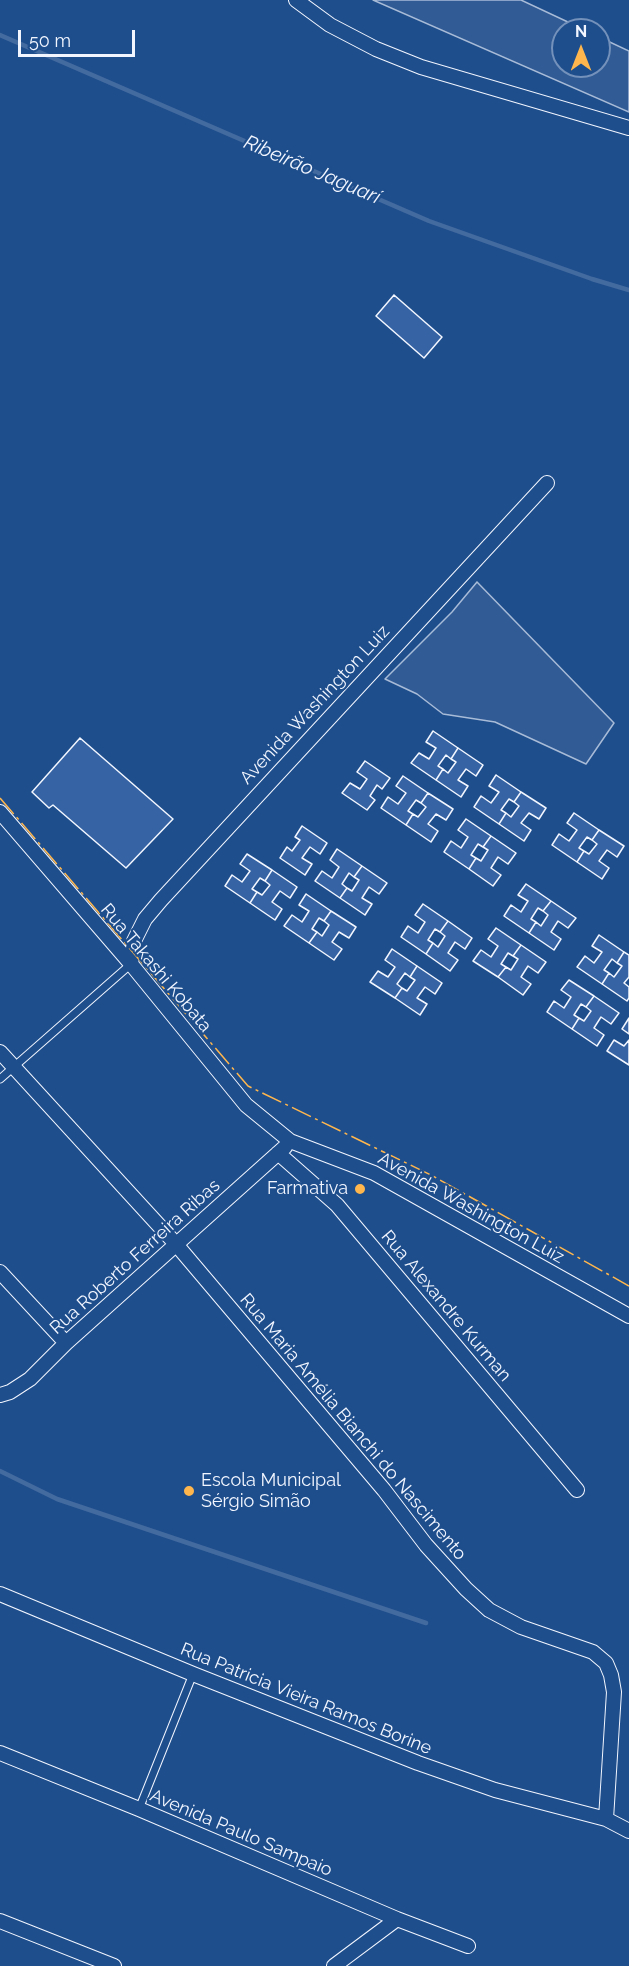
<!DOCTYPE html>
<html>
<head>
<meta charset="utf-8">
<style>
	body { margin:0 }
	#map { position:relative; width:629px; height:1966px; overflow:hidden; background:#1f4e8c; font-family:Raleway,sans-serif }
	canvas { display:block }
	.north { position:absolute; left:551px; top:18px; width:60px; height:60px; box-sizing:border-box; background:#1f4e8c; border:2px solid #7391ba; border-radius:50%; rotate:0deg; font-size:16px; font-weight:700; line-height:24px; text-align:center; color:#f2f6ff }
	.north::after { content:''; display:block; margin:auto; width:21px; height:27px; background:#ffb74d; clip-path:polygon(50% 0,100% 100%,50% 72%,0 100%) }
	.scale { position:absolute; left:18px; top:30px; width:117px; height:27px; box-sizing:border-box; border:3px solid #f2f6ff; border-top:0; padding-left:8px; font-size:18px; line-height:21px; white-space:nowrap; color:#f2f6ff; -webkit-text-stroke:4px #1f4e8c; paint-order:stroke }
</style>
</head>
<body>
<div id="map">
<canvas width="629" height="1966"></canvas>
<div class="north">N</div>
<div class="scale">50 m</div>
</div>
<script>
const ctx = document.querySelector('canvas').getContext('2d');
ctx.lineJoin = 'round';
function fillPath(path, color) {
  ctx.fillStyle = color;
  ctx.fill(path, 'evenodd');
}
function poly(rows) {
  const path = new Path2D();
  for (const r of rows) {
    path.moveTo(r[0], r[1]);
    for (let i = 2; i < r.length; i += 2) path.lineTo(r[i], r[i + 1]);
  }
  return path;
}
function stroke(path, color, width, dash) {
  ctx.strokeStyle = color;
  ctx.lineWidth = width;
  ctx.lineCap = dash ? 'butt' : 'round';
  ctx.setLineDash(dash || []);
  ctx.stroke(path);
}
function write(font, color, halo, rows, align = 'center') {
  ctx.font = font + ' Raleway,sans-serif';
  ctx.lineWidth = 4.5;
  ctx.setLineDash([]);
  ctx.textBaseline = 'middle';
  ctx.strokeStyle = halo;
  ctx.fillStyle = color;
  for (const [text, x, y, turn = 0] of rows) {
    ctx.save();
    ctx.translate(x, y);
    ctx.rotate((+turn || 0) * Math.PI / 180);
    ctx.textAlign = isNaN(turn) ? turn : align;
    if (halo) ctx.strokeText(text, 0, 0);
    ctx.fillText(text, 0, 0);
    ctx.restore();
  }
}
const built = poly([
	[373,0,521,0,585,30,563,30,563,66,599,66,599,37,629,51,629,112,373,0],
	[477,582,614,723,586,764,495,722,443,714,417,694,385,679,452,612,477,582]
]);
const stream = poly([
	[0,35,429,221,592,279,629,290],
	[0,1471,57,1499,426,1623]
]);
const building = poly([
	[394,295,442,337,424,358,376,316,394,295],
	[433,731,458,748,451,759,446,755,438,766,443,769,436,780,411,763,419,753,429,759,436,748,426,742,433,731],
	[80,738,173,819,126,868,53,805,49,808,32,792,80,738],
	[458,748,483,765,476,776,466,769,458,780,468,786,461,797,436,780,443,769,448,773,456,762,451,759,458,748],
	[365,761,390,778,382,789,377,785,370,796,375,800,367,810,342,793,350,783,360,789,367,779,357,772,365,761],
	[496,775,521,792,514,802,509,799,501,810,506,813,499,824,474,807,481,796,491,803,499,792,489,786,496,775],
	[403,776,428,793,421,803,416,800,408,811,413,814,406,825,381,808,388,797,398,804,406,793,396,786,403,776],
	[521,792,546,808,539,819,529,813,521,823,531,830,524,841,499,824,506,813,511,817,519,806,514,802,521,792],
	[428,793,453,809,446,820,436,814,428,824,438,831,431,842,406,825,413,814,418,817,426,807,421,803,428,793],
	[574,813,599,830,592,840,587,837,579,848,584,851,577,862,552,845,559,834,569,841,577,830,567,823,574,813],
	[466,819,491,836,483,847,478,844,471,855,476,858,469,869,444,852,451,841,461,848,468,837,458,830,466,819],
	[302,826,327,843,320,854,310,847,302,858,312,864,305,875,280,858,287,847,292,851,300,840,295,837,302,826],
	[599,830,624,846,617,857,607,850,599,861,609,868,602,879,577,862,584,851,589,854,597,844,592,840,599,830],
	[491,836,516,853,508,864,498,857,491,868,501,875,493,886,469,869,476,858,481,861,488,850,483,847,491,836],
	[337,849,362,866,354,877,349,873,342,884,347,888,340,898,315,881,322,871,332,878,339,867,330,860,337,849],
	[247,854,272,870,265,881,260,878,252,889,257,892,250,903,225,886,232,875,242,882,250,871,240,864,247,854],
	[362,866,387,883,379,894,369,887,362,898,372,904,365,915,340,898,347,888,352,891,359,880,354,877,362,866],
	[272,870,297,887,290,898,280,891,272,902,282,909,275,920,250,903,257,892,262,895,270,885,265,881,272,870],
	[526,884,551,901,543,911,538,908,531,919,536,922,529,933,504,916,511,905,521,912,528,901,518,895,526,884],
	[306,894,331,911,324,921,319,918,312,929,317,932,309,943,284,926,292,915,302,922,309,911,299,905,306,894],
	[551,901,576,918,568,928,558,921,551,932,561,939,554,950,529,933,536,922,541,926,548,915,543,911,551,901],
	[423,904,448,921,440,932,435,929,428,940,433,943,426,954,401,937,408,926,418,933,425,922,415,915,423,904],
	[331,911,356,927,349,938,339,932,332,942,342,949,334,960,309,943,317,932,322,936,329,925,324,921,331,911],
	[448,921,472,938,465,949,455,942,448,953,458,960,450,971,426,954,433,943,438,947,445,936,440,932,448,921],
	[496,928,521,945,513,956,508,953,501,964,506,967,498,977,473,961,481,950,491,957,498,946,488,939,496,928],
	[599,935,624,952,617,963,612,959,604,970,609,973,602,984,577,967,585,956,594,963,602,952,592,946,599,935],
	[521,945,546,962,538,973,528,966,521,977,531,984,523,995,498,977,506,967,511,970,518,959,513,956,521,945],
	[392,949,417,966,410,977,405,973,397,984,402,988,395,998,370,982,378,971,388,977,395,967,385,960,392,949],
	[624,952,629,955,629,977,624,983,629,987,629,998,627,1001,602,984,609,973,614,977,622,966,617,963,624,952],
	[417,966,442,983,435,994,425,987,417,998,427,1004,420,1015,395,998,402,988,407,991,415,980,410,977,417,966],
	[569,980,594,996,586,1007,581,1004,574,1015,579,1018,572,1029,547,1012,554,1001,564,1008,571,997,561,990,569,980],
	[594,996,619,1013,611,1024,601,1017,594,1028,604,1035,597,1046,572,1029,579,1018,584,1021,591,1011,586,1007,594,996],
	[629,1018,629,1034,622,1029,629,1018],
	[614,1040,624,1046,629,1040,629,1065,607,1051,614,1040]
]);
const lane = poly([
	[0,1079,131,964],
	[139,1809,193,1674]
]);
const street = poly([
	[296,0,330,25,376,49,421,67,629,128],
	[0,812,131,964,246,1105,290,1141,374,1173,629,1316],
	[131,964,134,941,145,919,161,900,547,483],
	[0,1052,175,1243,384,1490,426,1545,466,1589,489,1610,521,1627,593,1652,606,1663,611,1675,614,1692,606,1819],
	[278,1153,337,1205,577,1490],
	[0,1272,66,1343],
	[0,1395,10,1392,30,1379,66,1343,285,1147],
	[0,1594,193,1674,418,1763,495,1790,606,1819,629,1831],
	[0,1753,139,1809,397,1919,468,1946],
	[0,1921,114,1966],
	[334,1966,397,1919]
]);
const power = poly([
	[0,798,248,1086,431,1175,629,1286]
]);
const markers = [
	[360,1189,6,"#ffb74d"],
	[189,1491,6,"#ffb74d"]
];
const streetNames = [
	["Avenida Washington Luiz",315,705,-47],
	["Rua Takashi Kobata",156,968,50],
	["Avenida Washington Luiz",471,1208,29],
	["Rua Roberto Ferreira Ribas",135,1257,-42],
	["Rua Alexandre Kurman",446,1306,50],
	["Rua Maria Amélia Bianchi do Nascimento",353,1427,50],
	["Rua Patricia Vieira Ramos Borine",306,1699,22],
	["Avenida Paulo Sampaio",241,1833,23]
];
const poiNames = [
	["Farmativa",348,1189],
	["Escola Municipal",201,1481,"left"],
	["Sérgio Simão",201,1502,"left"]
];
const waterNames = [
	["Ribeirão Jaguarí",312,170,23]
];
fillPath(built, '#305b95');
stroke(built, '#a8bbd7', 1.5);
stroke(stream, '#446ba0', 4.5);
fillPath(building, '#3563a3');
stroke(building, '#f2f6ff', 1.5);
stroke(lane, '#f2f6ff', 9);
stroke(street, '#f2f6ff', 16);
stroke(lane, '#1f4e8c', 7);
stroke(street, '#1f4e8c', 14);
stroke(power, '#ffb74d', 1.5, [21, 4.5, 3, 4.5]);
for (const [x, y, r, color] of markers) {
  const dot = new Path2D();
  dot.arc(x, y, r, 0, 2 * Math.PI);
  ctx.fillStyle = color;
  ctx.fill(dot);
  stroke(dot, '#1f4e8c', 2);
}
write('18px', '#f2f6ff', '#1f4e8c', streetNames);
write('18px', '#f2f6ff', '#1f4e8c', poiNames, 'right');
write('italic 20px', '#f2f6ff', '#1f4e8c', waterNames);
</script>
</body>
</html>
